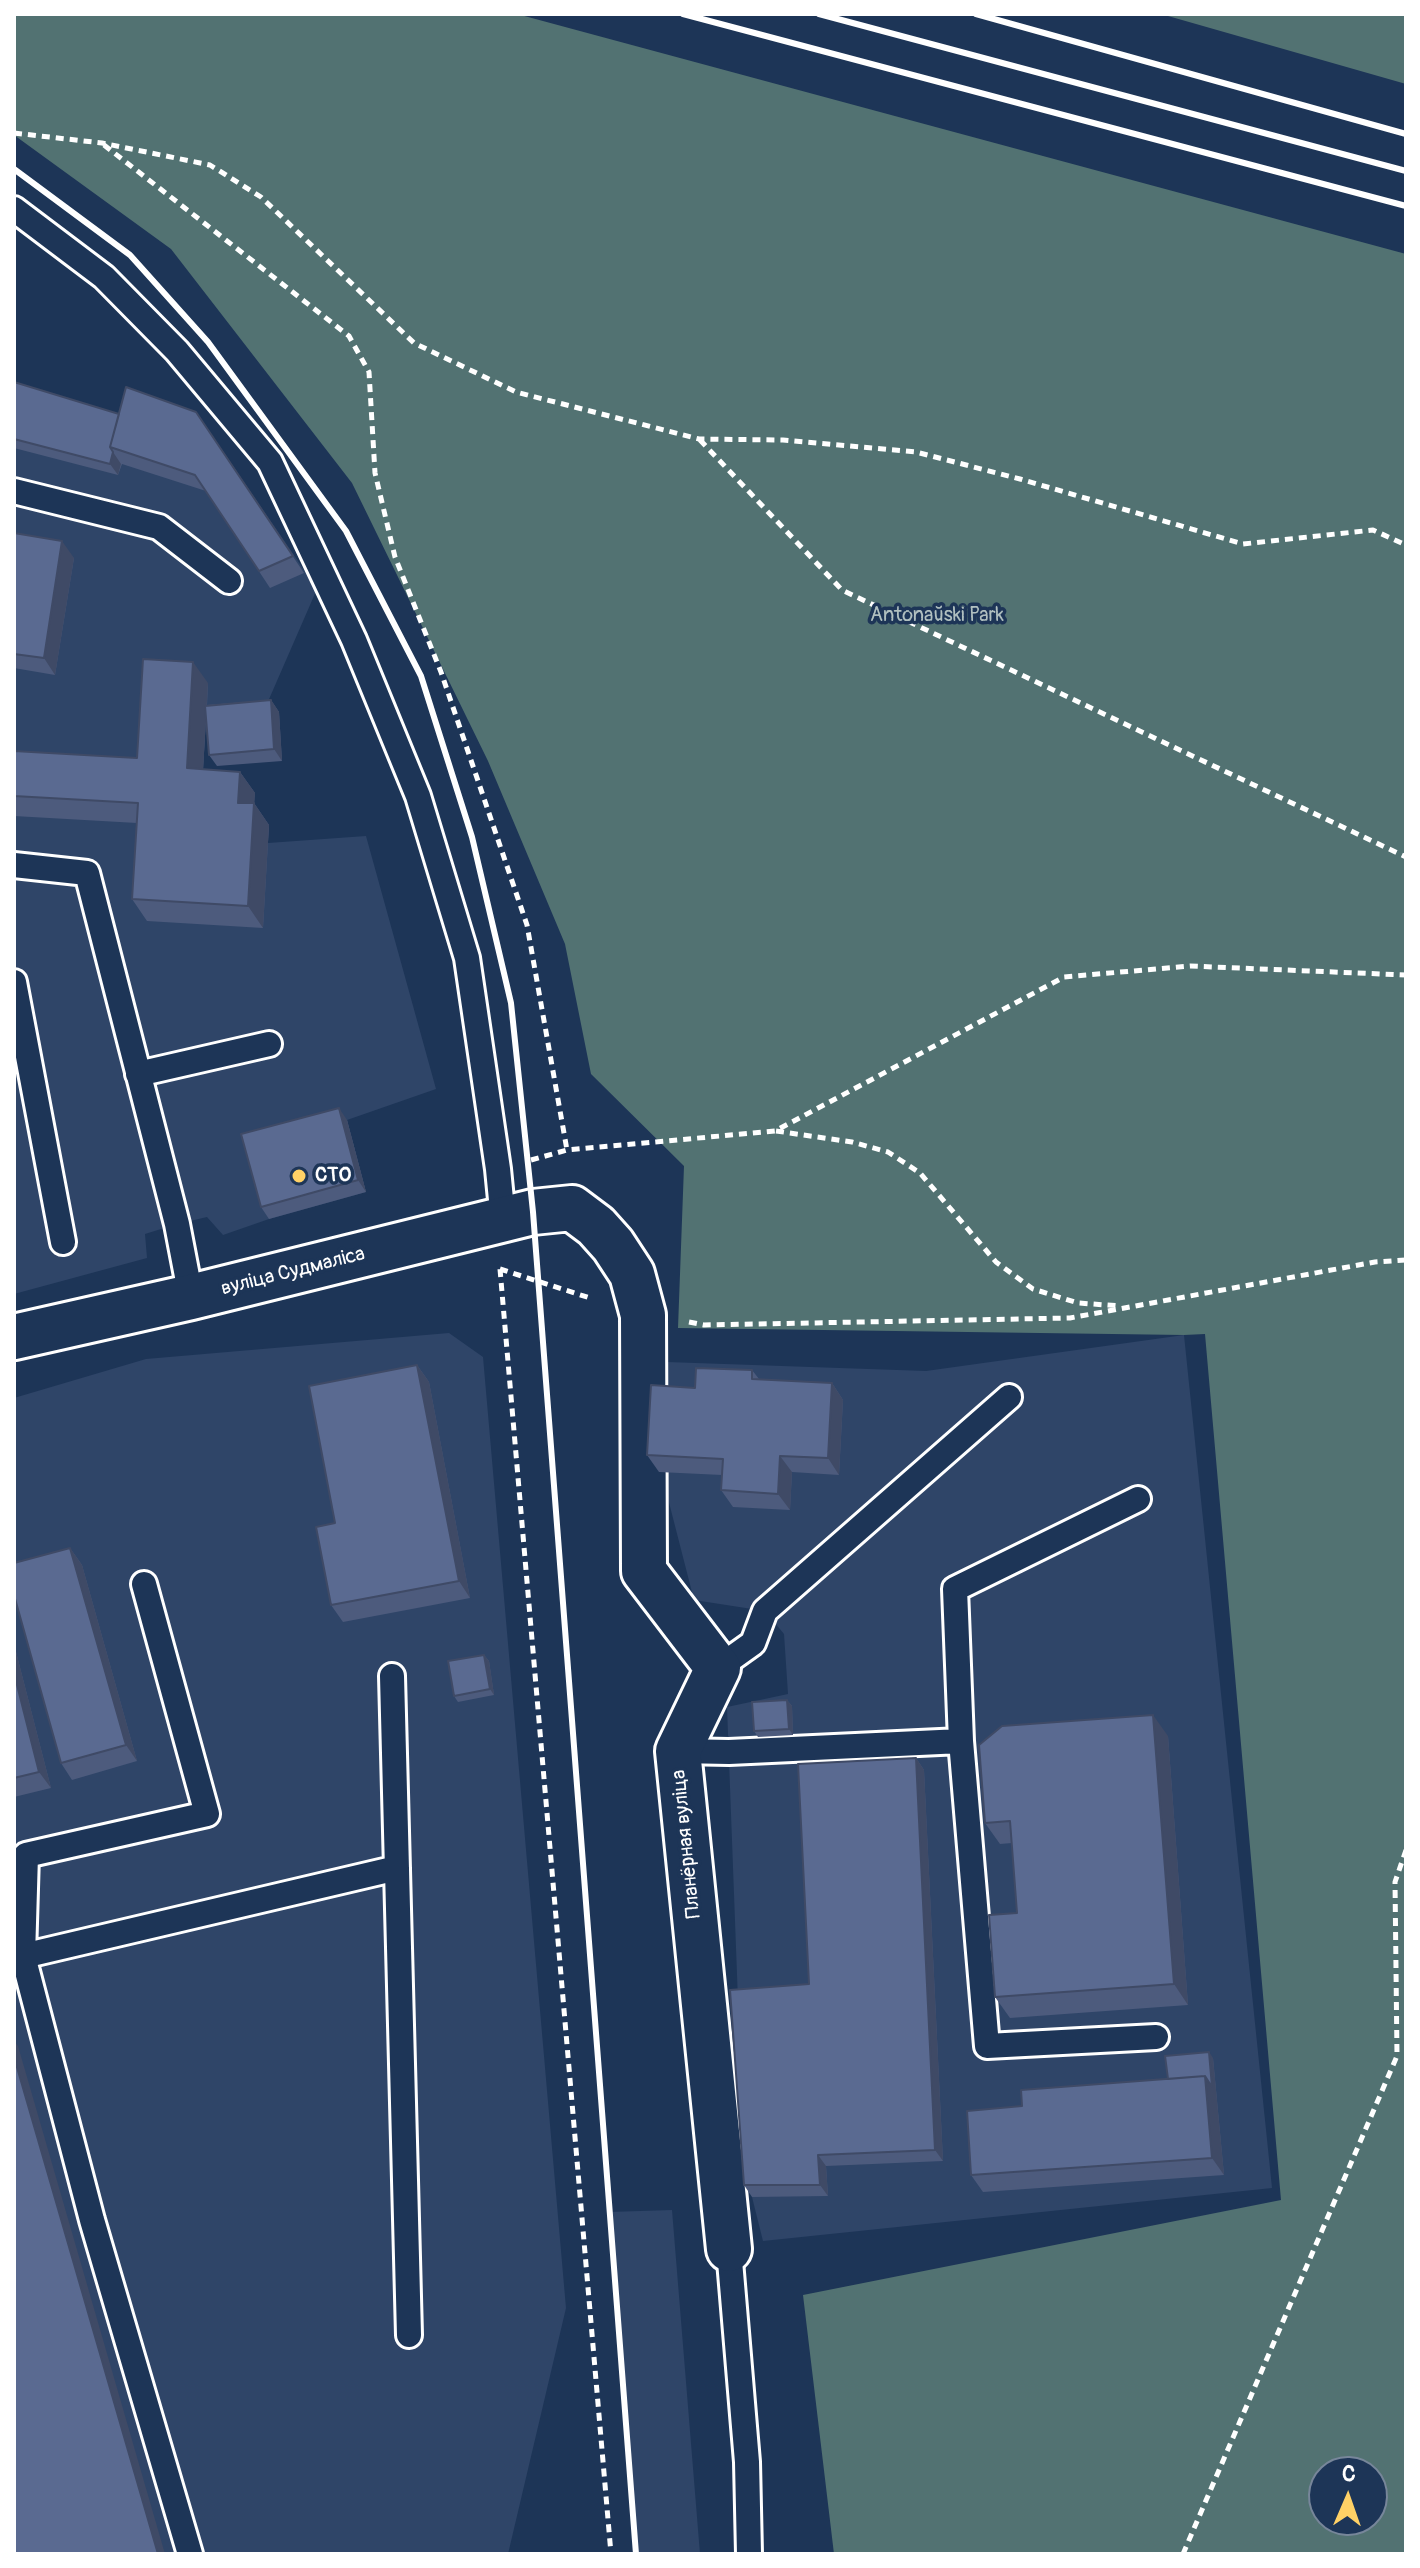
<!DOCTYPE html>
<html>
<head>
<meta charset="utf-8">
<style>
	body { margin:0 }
	#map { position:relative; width:1420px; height:2568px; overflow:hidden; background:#1d3557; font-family:Pangolin,sans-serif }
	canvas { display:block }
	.frame { position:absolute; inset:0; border:16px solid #fff; pointer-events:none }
	.north { position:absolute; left:1308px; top:2456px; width:80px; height:80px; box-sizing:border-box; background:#1d3557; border:2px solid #77869a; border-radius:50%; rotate:2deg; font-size:22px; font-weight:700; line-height:32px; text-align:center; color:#fff }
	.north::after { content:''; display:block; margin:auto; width:28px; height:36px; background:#ffd166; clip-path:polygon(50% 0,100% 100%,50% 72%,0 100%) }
</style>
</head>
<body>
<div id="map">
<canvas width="1420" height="2568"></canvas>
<div class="frame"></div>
<div class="north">С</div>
</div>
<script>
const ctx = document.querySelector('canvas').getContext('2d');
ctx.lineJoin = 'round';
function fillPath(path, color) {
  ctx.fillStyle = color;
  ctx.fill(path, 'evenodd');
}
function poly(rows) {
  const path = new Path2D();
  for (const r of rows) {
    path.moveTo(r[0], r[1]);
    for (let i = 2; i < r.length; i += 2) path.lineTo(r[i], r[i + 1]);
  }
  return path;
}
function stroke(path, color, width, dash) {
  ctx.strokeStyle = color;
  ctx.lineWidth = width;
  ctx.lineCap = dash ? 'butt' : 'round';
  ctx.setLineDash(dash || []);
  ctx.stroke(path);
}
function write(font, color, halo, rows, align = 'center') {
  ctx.font = font + ' Pangolin,sans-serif';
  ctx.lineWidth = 7;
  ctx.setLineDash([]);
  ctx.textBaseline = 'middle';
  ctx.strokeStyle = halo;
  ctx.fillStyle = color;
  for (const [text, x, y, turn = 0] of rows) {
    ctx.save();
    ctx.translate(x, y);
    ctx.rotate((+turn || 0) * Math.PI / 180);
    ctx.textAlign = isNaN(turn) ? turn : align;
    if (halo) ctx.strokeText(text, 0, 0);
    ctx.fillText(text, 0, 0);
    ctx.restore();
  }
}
const built = poly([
	[14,391,131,427,208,429,317,589,263,713,206,718,202,789,253,824,269,825,268,843,366,836,436,1089,347,1120,366,1192,269,1219,223,1235,207,1217,177,1224,145,1234,147,1258,14,1294],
	[449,1333,483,1357,566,2308,508,2554,14,2554,14,1398,146,1359],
	[1184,1335,1272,2188,763,2241,752,2197,738,2001,727,1707,788,1694,784,1634,765,1611,694,1600,664,1483,663,1402,667,1362,926,1371],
	[672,2210,700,2554,636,2554,609,2212]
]);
const green = poly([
	[14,14,517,14,1406,254,1406,2554,834,2554,803,2295,1281,2200,1205,1334,1184,1335,678,1328,684,1166,591,1074,565,944,488,761,352,483,171,249,14,135],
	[1324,2472,1372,2472,1372,2520,1324,2520],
	[1161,14,1406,14,1406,84]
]);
const path = poly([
	[14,133,102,143,210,165,261,197,414,343,516,392,699,439,783,440,916,452,1020,479,1243,544,1373,530,1406,545],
	[104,145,349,336,369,372,375,473,395,557,441,672,527,925,567,1150],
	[700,440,842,590,1406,857],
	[776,1131,852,1142,888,1152,920,1173,996,1262,1033,1289,1078,1303,1121,1306],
	[531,1160,567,1150,775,1131,1064,977,1190,966,1406,975],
	[500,1269,590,1298],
	[500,1269,611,2554],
	[689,1322,704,1325,1070,1318,1375,1262,1406,1260],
	[1183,2554,1397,2056,1395,1882,1406,1850]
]);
const lane = poly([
	[14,209,104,277,177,351,270,462,354,640,418,796,467,958,498,1169,503,1220],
	[14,491,159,527,229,581],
	[14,865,87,873,177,1224,191,1297],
	[14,982,63,1242],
	[138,1074,269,1044],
	[144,1584,207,1814,26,1855,23,1956,397,1868],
	[718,1668,753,1643,765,1611,1009,1397],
	[392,1676,409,2335],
	[961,1741,955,1589,1138,1499],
	[678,1751,729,1752,961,1741,987,2046,1156,2037],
	[14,1958,23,1956,92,2220,190,2554],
	[729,2249,747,2462,749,2554]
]);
const street = poly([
	[14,1337,191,1297,533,1212,572,1208,596,1226,613,1245,632,1274,643,1315,644,1571,718,1668,678,1751,729,2249]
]);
const rail = poly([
	[683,14,1406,206],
	[819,14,1406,171],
	[976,14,1406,134],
	[14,169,130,255,208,342,346,531,421,676,472,837,511,1003,533,1212,636,2554]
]);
const wall = poly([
	[14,382,119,414,196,412,304,573,270,588,206,491,122,464,118,475,14,448],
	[14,533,74,558,55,675,14,668],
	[208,683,207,705,271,700,279,712,282,761,217,766,209,755,206,720,203,769,240,772,255,793,254,803,269,825,263,928,147,921,132,899,137,823,14,816,14,751,137,758],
	[347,1120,366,1192,269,1219,261,1207],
	[417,1365,429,1382,470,1598,343,1622,331,1605,335,1523],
	[752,1370,759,1379,832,1383,843,1400,839,1475,792,1472,790,1510,733,1507,721,1490,722,1475,659,1472,647,1455,695,1388],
	[70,1548,82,1565,137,1761,72,1780,61,1763],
	[14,1644,51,1788,14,1797],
	[484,1655,489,1661,494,1695,458,1702,454,1696],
	[787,1700,792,1706,793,1735,758,1737,754,1731],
	[1168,1736,1188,2005,1010,2018,995,1997,1017,1913,1012,1843,1000,1844,985,1823],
	[916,1758,924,1770,943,2161,826,2166,828,2196,752,2197,744,2185,809,1984],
	[1213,2058,1224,2175,983,2192,971,2175,1022,2106,1168,2079]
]);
const shadedWall = poly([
	[113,452,121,464,118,475,110,464],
	[62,541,74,558,55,675,44,658],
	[193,662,208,683,202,789,187,768],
	[271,700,279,712,282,761,274,749],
	[240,772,255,793,253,824,238,803],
	[254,803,269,825,263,928,248,906],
	[339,1108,347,1120,366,1192,358,1180],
	[417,1365,429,1382,470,1598,459,1581],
	[832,1383,843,1400,839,1475,828,1458],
	[780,1456,792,1472,790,1510,778,1494],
	[70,1548,82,1565,137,1761,126,1745],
	[14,1644,51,1788,39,1772,14,1673],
	[484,1655,489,1661,494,1695,490,1689],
	[787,1700,792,1706,793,1735,789,1729],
	[1153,1715,1168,1736,1188,2005,1174,1984],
	[916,1758,924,1770,943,2161,935,2150],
	[14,2041,18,2046,165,2554,158,2554,14,2057],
	[1209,2052,1213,2058,1224,2175,1212,2158,1205,2076],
	[818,2155,826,2166,828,2196,820,2185]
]);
const building = poly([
	[14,382,119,414,110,447,113,452,110,464,14,439,14,382],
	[126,387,196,412,293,556,259,571,195,475,110,447,126,387],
	[14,533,62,541,44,658,14,654,14,533],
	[143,659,193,662,187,768,240,772,238,803,254,803,248,906,132,899,138,803,14,796,14,751,137,758,143,659],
	[271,700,274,749,209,755,205,706,271,700],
	[339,1108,358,1180,261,1207,241,1134,339,1108],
	[417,1365,459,1581,331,1605,316,1527,335,1523,309,1386,417,1365],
	[696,1368,752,1370,752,1379,832,1383,828,1458,780,1456,778,1494,721,1490,723,1459,647,1455,651,1385,695,1388,696,1368],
	[70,1548,126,1745,61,1763,14,1595,14,1563,70,1548],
	[484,1655,490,1689,454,1696,448,1661,484,1655],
	[14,1673,39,1772,14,1778,14,1673],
	[787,1700,789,1729,754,1731,752,1702,787,1700],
	[1153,1715,1174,1984,995,1997,989,1915,1017,1913,1010,1821,985,1823,979,1745,1002,1726,1153,1715],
	[916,1758,935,2150,818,2155,820,2185,744,2185,730,1990,809,1984,798,1764,916,1758],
	[1209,2052,1212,2087,1205,2076,1168,2079,1165,2056,1209,2052],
	[14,2057,158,2554,14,2554,14,2057],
	[1205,2076,1212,2158,971,2175,967,2111,1022,2106,1021,2090,1205,2076]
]);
const markers = [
	[299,1176,8,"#ffd166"]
];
const parkNames = [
	["Antonaŭski Park",937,616]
];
const poiNames = [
	["СТО",315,1176]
];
const streetNames = [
	["вуліца Судмаліса",293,1272,-14],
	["Планёрная вуліца",687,1844,-96]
];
fillPath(built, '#2f4568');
fillPath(green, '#527272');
stroke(lane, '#fff', 30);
stroke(street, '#fff', 50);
stroke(path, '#fff', 5, [8, 6]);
stroke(lane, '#1d3557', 24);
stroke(street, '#1d3557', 44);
stroke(rail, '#fff', 6);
fillPath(wall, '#4d5b7d');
fillPath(shadedWall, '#3f4a66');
fillPath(building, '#5a6a91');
stroke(building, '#3f4a66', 2);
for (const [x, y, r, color] of markers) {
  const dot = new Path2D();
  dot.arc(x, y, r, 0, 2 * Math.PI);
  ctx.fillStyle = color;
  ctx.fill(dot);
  stroke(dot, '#1d3557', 3);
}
write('20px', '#b1c0c0', '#1d3557', parkNames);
write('bold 20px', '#fff', '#1d3557', poiNames, 'left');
write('20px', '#fff', '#1d3557', streetNames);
</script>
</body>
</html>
